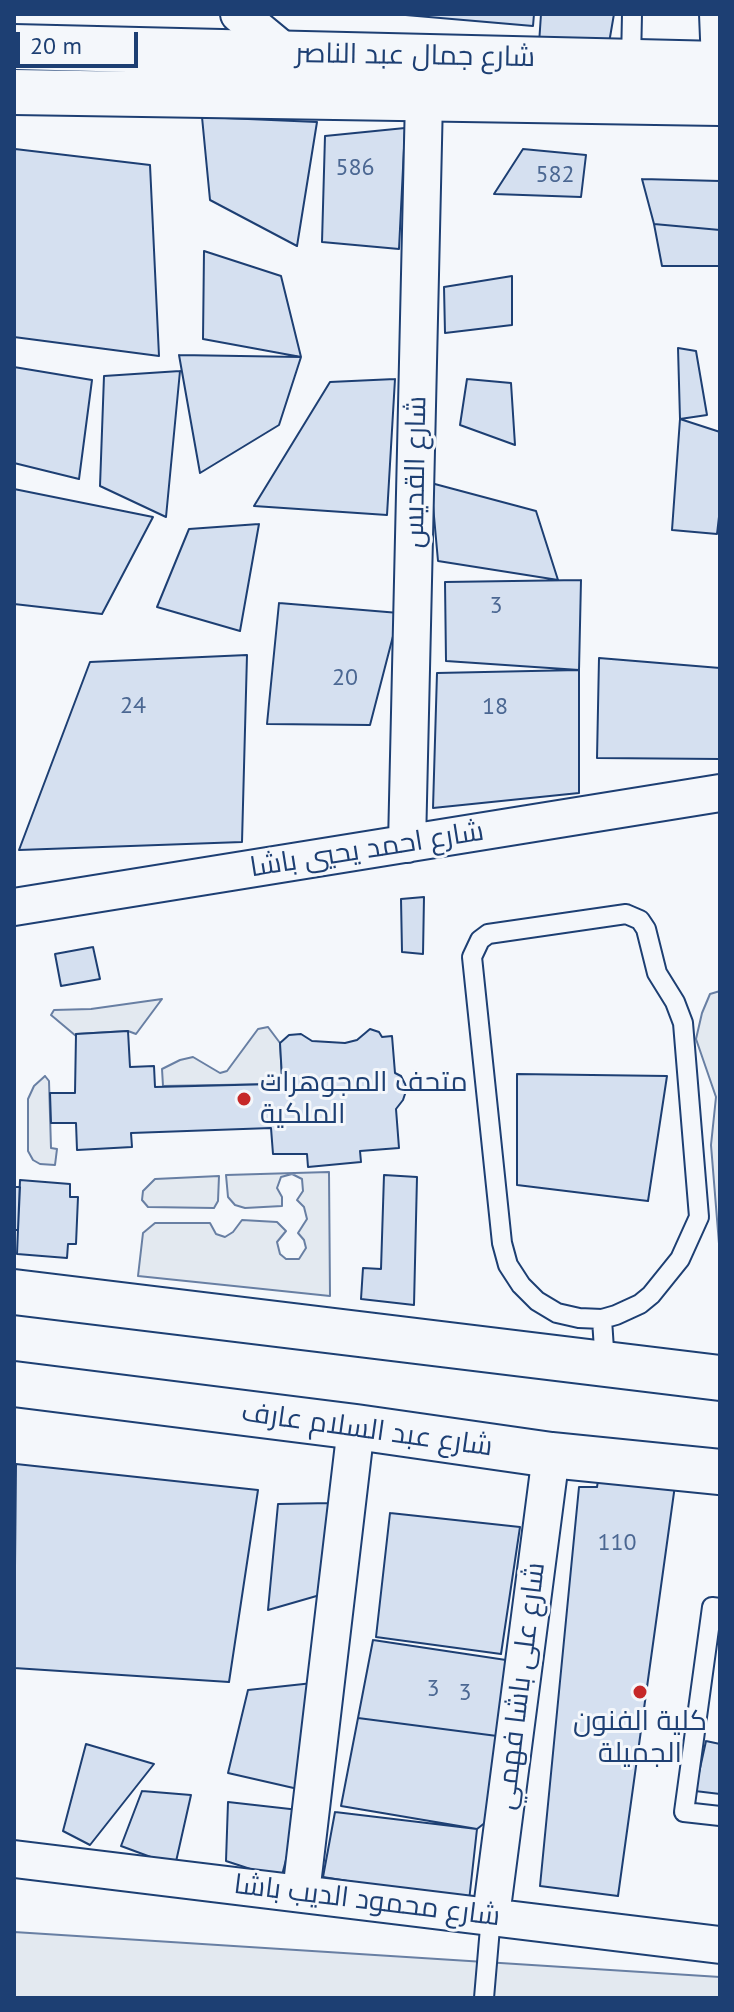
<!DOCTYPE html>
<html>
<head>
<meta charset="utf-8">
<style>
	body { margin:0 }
	#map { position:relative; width:734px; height:2012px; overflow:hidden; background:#f4f7fb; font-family:"PT Sans",sans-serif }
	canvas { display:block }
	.frame { position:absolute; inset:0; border:16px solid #1d3f73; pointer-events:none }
	.scale { position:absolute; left:16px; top:32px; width:122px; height:36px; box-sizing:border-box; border:4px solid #1d3f73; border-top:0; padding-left:10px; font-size:24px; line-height:28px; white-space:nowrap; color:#1d3f73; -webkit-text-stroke:6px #f4f7fb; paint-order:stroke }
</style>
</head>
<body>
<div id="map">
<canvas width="734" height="2012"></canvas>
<div class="frame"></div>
<div class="scale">20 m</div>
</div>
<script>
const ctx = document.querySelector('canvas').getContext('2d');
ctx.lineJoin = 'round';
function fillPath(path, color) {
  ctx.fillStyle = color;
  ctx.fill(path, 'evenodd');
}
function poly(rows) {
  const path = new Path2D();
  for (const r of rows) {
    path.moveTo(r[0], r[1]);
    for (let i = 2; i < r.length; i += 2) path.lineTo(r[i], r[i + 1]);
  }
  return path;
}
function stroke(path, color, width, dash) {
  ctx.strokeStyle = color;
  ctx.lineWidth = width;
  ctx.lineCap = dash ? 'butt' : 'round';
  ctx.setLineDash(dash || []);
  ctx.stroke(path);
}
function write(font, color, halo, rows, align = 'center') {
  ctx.font = font + ' "PT Sans",Cairo,sans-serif';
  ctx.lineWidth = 6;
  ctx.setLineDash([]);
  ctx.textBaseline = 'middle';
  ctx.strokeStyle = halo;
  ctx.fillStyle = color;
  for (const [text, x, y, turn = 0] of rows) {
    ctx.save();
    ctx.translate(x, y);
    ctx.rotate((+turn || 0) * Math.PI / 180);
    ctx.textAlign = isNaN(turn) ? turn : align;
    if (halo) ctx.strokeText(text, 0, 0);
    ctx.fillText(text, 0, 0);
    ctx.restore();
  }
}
const green = poly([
	[720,991,720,1256,711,1145,716,1097,696,1039,702,1013,710,994,720,991],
	[162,999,136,1034,128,1031,76,1034,76,1036,51,1015,54,1010,91,1009,162,999],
	[268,1027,280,1043,282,1078,274,1078,274,1084,163,1086,162,1069,180,1060,193,1057,220,1073,227,1071,258,1029,268,1027],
	[45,1076,49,1081,51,1148,57,1149,55,1165,40,1164,33,1160,28,1151,28,1099,34,1086,45,1076],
	[329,1172,330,1296,138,1276,143,1233,155,1223,210,1223,216,1234,225,1237,233,1232,242,1220,277,1222,286,1231,277,1242,280,1254,286,1259,299,1259,306,1248,304,1240,298,1233,307,1219,304,1207,297,1200,303,1191,302,1179,292,1174,281,1177,277,1188,282,1197,282,1206,245,1208,235,1205,228,1197,226,1175,329,1172],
	[219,1176,218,1201,214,1208,148,1207,142,1200,143,1191,155,1179,219,1176],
	[14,1932,720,1977,720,1998,14,1998,14,1932]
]);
const building = poly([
	[394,14,534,14,533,26,394,14],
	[541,14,614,14,609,43,539,44,541,14],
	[202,117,317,122,297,246,210,200,202,117],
	[405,128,399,249,322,242,325,136,405,128],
	[15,149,150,165,159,356,14,337,15,149],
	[523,149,586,155,581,197,494,194,523,149],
	[642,179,720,181,720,230,654,224,642,179],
	[654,224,720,230,720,266,662,266,654,224],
	[204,251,281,276,301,357,203,339,204,251],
	[512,276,512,325,445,333,444,287,512,276],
	[678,348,696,351,707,415,680,419,678,348],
	[179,355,301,357,279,425,200,473,179,355],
	[14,367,92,380,79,479,14,463,14,367],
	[180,371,166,517,100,486,104,376,180,371],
	[395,379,387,515,254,506,330,382,395,379],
	[467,379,511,383,515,445,460,425,467,379],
	[680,419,720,432,720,508,717,534,672,530,680,419],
	[431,483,536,511,558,580,438,561,431,483],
	[14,489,153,517,102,614,14,604,14,489],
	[259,524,240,631,157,607,189,529,259,524],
	[581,580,579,670,446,661,445,582,581,580],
	[279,603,399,613,370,725,267,724,279,603],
	[247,655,242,842,19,850,90,662,247,655],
	[599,658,720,668,720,759,597,758,599,658],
	[579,670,579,793,433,808,437,673,579,670],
	[424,897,423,954,402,952,401,899,424,897],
	[93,947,100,979,61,986,55,954,93,947],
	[370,1029,379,1032,382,1037,392,1036,395,1073,401,1076,407,1088,403,1100,396,1109,399,1148,360,1151,361,1162,308,1167,307,1154,273,1154,271,1128,131,1133,132,1147,77,1150,76,1123,51,1123,50,1093,75,1093,76,1034,128,1031,130,1067,154,1066,155,1087,274,1084,274,1078,282,1078,280,1043,289,1035,301,1034,312,1041,345,1043,357,1040,370,1029],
	[517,1074,667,1076,648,1201,517,1185,517,1074],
	[384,1175,417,1177,414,1305,361,1299,363,1268,381,1269,384,1175],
	[20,1180,70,1184,70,1197,78,1197,76,1244,68,1244,67,1258,17,1254,20,1180],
	[14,1187,20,1187,18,1230,14,1230,14,1187],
	[16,1464,258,1490,229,1682,14,1668,16,1464],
	[600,1469,676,1478,618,1896,540,1886,579,1487,597,1487,600,1469],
	[331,1503,320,1595,268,1610,278,1504,331,1503],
	[390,1513,520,1527,501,1654,376,1637,390,1513],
	[373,1640,506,1660,497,1736,358,1718,373,1640],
	[313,1683,298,1789,228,1773,248,1690,313,1683],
	[358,1718,497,1736,486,1822,477,1829,341,1806,358,1718],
	[706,1741,720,1744,720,1794,695,1791,706,1741],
	[86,1744,154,1764,90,1845,63,1831,86,1744],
	[142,1791,191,1795,175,1866,121,1846,142,1791],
	[228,1802,299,1810,281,1879,226,1861,228,1802],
	[335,1812,477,1829,469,1901,323,1877,335,1812]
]);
const service = poly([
	[709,14,711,63],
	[631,61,632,14],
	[626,914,640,920,646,929,657,973,675,1002,683,1023,699,1217,680,1259,651,1295,640,1304,616,1315,602,1319,579,1318,557,1313,537,1301,521,1285,508,1265,502,1243,472,957,480,940,488,934,626,914],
	[602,1319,605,1365],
	[720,1608,712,1607,684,1812,720,1816],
	[484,1998,491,1916]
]);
const minor = poly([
	[239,14,286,53],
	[407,844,424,99],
	[14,907,720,793],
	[14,1859,720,1945],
	[301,1893,356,1427],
	[491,1916,551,1455]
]);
const tertiary = poly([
	[14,1292,720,1378],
	[14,1384,356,1427,551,1455,720,1472]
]);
const primary = poly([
	[14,47,720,64],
	[14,92,720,103]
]);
const markers = [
	[244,1099,8,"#c62828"],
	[640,1692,8,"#c62828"]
];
const numberNames = [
	["586",355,168],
	["582",555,175],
	["3",496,606],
	["20",345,678],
	["24",133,706],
	["18",495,707],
	["110",617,1543],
	["3",433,1689],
	["3",465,1693]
];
const streetNames = [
	["شارع جمال عبد الناصر",415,56,1],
	["شارع القديس",416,472,-89],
	["شارع احمد يحيي باشا",367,850,-9],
	["شارع عبد السلام عارف",367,1430,8],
	["شارع على باشا فهمي",521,1686,-83],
	["شارع محمود الديب باشا",367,1901,7]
];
const poiNames = [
	["متحف المجوهرات",260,1083],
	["الملكية",260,1115],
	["كلية الفنون",640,1722,"center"],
	["الجميلة",640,1754,"center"]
];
fillPath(green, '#e3e9f0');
stroke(green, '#687fa3', 2);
fillPath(building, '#d5e0f0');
stroke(building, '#1d3f73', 2);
stroke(service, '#1d3f73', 22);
stroke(minor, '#1d3f73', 40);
stroke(tertiary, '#1d3f73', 48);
stroke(primary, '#1d3f73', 48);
stroke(service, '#f4f7fb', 18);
stroke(minor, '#f4f7fb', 36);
stroke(tertiary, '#f4f7fb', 44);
stroke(primary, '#f4f7fb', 44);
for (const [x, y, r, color] of markers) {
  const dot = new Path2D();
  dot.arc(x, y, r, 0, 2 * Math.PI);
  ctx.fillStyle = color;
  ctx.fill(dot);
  stroke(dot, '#f4f7fb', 3);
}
write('24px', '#4b6792', null, numberNames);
write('28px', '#1d3f73', '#f4f7fb', streetNames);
write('28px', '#1d3f73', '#f4f7fb', poiNames, 'left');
</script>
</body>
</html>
